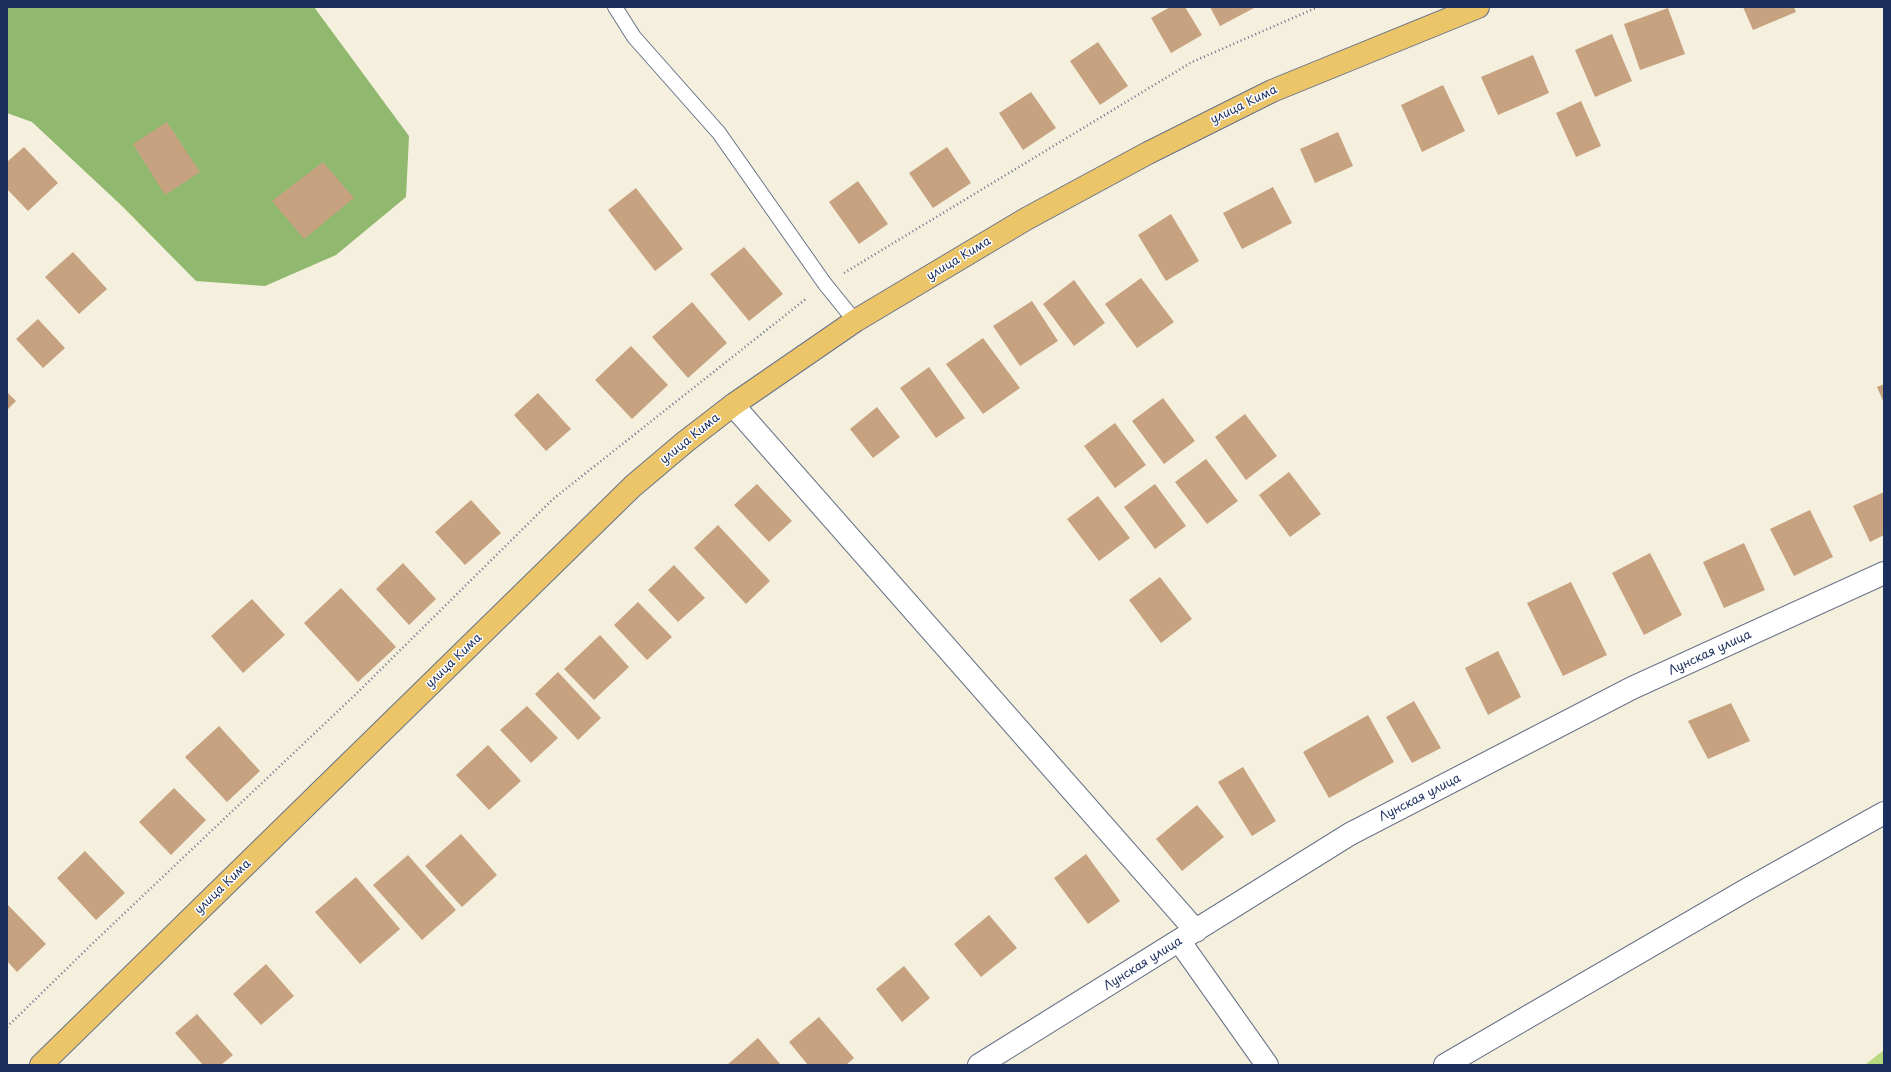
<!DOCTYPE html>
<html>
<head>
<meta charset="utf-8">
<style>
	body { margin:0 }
	#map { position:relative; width:1891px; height:1072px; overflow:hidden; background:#f5efdd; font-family:"Playpen Sans",sans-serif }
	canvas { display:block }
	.frame { position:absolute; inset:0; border:8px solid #1b2f5e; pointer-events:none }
</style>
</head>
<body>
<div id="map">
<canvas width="1891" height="1072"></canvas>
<div class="frame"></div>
</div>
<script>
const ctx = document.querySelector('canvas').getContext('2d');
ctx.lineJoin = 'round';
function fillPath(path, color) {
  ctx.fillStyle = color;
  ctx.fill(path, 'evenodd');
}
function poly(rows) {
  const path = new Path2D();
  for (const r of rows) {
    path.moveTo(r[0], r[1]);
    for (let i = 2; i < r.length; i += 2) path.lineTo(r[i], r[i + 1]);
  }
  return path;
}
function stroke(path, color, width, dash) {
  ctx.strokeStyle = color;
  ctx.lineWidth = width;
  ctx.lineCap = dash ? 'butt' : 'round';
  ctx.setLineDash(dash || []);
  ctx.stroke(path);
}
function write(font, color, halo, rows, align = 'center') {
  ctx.font = font + ' "Playpen Sans",sans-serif';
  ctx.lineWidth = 3;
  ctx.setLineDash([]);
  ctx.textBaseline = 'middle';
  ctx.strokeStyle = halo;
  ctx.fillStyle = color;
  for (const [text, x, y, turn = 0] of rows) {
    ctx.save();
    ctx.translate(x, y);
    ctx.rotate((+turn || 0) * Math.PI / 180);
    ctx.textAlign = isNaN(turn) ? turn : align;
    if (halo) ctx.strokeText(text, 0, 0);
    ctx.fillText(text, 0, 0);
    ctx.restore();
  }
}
const green = poly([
	[1884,1050,1884,1065,1864,1065,1866,1064]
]);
const forest = poly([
	[7,7,314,7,409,136,406,197,336,255,265,286,196,281,122,206,32,122,7,113]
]);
const building = poly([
	[1170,7,1185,7,1202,35,1171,53,1151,18],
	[1210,7,1254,7,1254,8,1220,26],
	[1743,7,1794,7,1796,12,1753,30],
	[1668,8,1685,54,1640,70,1624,24],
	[1612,34,1632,81,1595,97,1575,50],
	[1098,42,1128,86,1100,105,1070,61],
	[1533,55,1549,93,1498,115,1481,77],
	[1443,85,1465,131,1422,152,1401,105],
	[1031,92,1056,128,1023,150,999,113],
	[1581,101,1601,146,1576,157,1556,113],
	[167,122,200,172,165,195,133,144],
	[1338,132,1353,166,1315,183,1300,149],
	[24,147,58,183,28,211,7,189,7,162],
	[947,147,971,183,933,208,909,173],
	[323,162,354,198,304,239,272,201],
	[858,181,888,224,859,244,829,202],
	[1273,187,1292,223,1242,249,1223,213],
	[636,188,683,249,655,271,608,210],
	[1171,214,1199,261,1166,281,1138,235],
	[744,247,783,294,749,321,710,274],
	[73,252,107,289,79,314,45,277],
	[1141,278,1174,322,1137,348,1105,304],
	[1074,280,1105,323,1074,346,1043,304],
	[1032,301,1058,341,1020,366,993,326],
	[692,302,727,343,688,378,652,337],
	[38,319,65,348,43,368,16,339],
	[983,338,1020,388,983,414,946,364],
	[631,346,668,385,632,419,595,380],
	[929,367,965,418,936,438,900,388],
	[1884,384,1884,403,1877,387],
	[7,392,16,401,7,410],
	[538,393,571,429,546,451,514,415],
	[1163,398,1195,441,1164,464,1132,421],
	[877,407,900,437,873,458,850,429],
	[1245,414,1277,456,1246,480,1215,437],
	[1115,423,1146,465,1115,488,1084,446],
	[1206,459,1238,501,1207,524,1175,482],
	[1289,472,1321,514,1290,537,1259,495],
	[757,484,792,521,769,542,734,505],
	[1155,484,1186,526,1155,549,1124,507],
	[1884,492,1884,535,1870,542,1853,506],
	[1098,496,1130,538,1099,561,1067,519],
	[471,500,501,533,465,565,435,532],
	[1810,510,1833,557,1794,576,1770,529],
	[718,525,770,581,746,604,694,548],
	[1744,543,1765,590,1724,608,1703,562],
	[1650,553,1682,615,1644,635,1612,573],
	[403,563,436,599,409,625,376,589],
	[674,565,705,598,678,622,648,590],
	[1160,577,1192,619,1161,643,1129,600],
	[1571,582,1607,655,1563,676,1527,603],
	[341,588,396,647,358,682,304,623],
	[252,599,285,635,243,673,211,636],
	[638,602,672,637,647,660,614,625],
	[600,635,629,667,594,700,564,669],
	[1498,651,1521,697,1488,715,1465,668],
	[558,672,601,718,578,740,535,694],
	[1414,701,1441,748,1412,763,1386,717],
	[1731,703,1750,741,1708,759,1688,721],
	[527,706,558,738,531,763,500,730],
	[1368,715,1394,762,1329,798,1303,752],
	[219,726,260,771,227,802,185,757],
	[488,745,521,781,489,810,456,775],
	[1243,767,1276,821,1252,836,1218,782],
	[174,788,206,820,171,855,139,822],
	[1197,805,1224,837,1182,871,1156,839],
	[461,834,497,875,462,907,425,866],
	[85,851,125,893,96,920,57,878],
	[1086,854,1120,901,1088,924,1054,878],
	[408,855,456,910,422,940,373,885],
	[356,877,400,929,360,964,315,912],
	[7,904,46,944,17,972,7,961],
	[989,915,1017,948,981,977,954,944],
	[266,964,294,996,261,1025,233,994],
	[904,966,930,998,902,1022,876,989],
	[197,1014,233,1055,221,1065,203,1065,175,1033],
	[819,1017,854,1058,846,1065,808,1065,789,1042],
	[758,1038,781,1065,727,1065]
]);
const path = poly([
	[844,273,1192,62,1318,7],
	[7,1027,92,944,354,696,553,499,807,298]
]);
const lane = poly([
	[615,7,634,37,719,133,825,284,855,321]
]);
const street = poly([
	[733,405,1196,931],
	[1180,942,1267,1065],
	[979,1065,1350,834,1632,688,1884,573],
	[1445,1065,1748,889,1884,813]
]);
const primary = poly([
	[41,1065,633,486,685,442,733,405,855,321,1026,219,1148,153,1272,91,1478,7]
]);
const streetNames = [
	["улица Кима",1244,105,-26],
	["улица Кима",959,259,-31],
	["улица Кима",690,439,-39],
	["Лунская улица",1710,653,-25],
	["улица Кима",454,661,-44],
	["Лунская улица",1420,798,-27],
	["улица Кима",223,887,-44],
	["Лунская улица",1143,964,-32]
];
fillPath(green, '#b5d880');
fillPath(forest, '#90b86e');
fillPath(building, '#c7a280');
stroke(lane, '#67728a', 16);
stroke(street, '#67728a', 24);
stroke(primary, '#67728a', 24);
stroke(path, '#67728a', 2.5, [1, 3]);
stroke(lane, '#fff', 14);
stroke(street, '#fff', 22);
stroke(primary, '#edc569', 22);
write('12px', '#1b2f5e', '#fff', streetNames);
</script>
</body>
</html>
